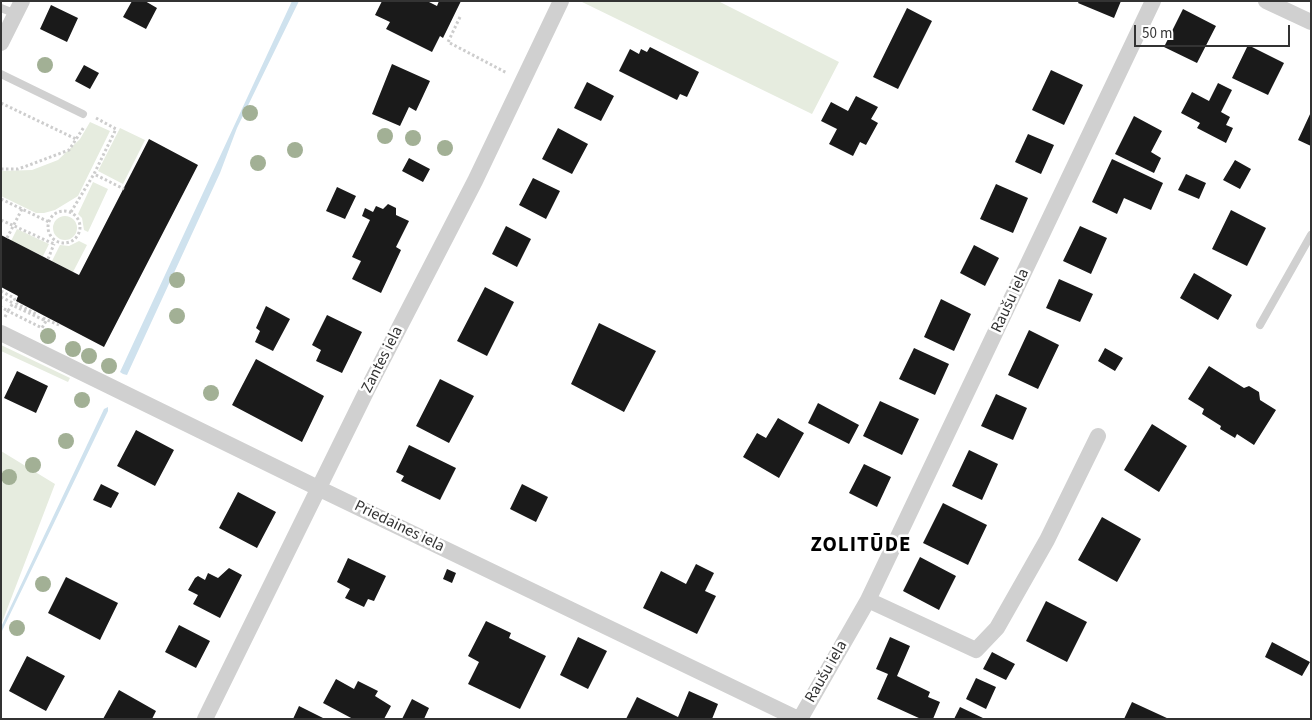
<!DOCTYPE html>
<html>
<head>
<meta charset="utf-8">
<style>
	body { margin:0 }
	#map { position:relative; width:1312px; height:720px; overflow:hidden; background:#fff; font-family:"Source Sans 3",sans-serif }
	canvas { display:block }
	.frame { position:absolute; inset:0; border:2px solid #333; pointer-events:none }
	.scale { position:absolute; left:1134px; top:25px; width:156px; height:22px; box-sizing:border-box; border:2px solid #333; border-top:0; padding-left:6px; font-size:15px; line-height:18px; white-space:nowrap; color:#333; -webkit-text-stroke:4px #fff; paint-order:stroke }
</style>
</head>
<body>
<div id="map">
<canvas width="1312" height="720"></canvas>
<div class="frame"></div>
<div class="scale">50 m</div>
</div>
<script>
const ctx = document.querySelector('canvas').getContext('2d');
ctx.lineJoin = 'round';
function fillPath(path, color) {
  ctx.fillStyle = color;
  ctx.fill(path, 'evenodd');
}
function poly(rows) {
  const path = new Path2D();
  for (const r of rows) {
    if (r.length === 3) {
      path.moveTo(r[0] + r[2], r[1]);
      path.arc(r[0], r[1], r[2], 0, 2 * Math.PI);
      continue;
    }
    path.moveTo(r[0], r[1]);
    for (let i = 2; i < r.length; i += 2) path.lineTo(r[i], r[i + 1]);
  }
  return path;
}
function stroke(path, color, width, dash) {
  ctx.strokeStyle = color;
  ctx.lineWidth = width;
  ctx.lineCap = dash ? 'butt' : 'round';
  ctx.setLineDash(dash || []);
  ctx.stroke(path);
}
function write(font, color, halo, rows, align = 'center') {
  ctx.font = font + ' "Source Sans 3",sans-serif';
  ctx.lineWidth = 5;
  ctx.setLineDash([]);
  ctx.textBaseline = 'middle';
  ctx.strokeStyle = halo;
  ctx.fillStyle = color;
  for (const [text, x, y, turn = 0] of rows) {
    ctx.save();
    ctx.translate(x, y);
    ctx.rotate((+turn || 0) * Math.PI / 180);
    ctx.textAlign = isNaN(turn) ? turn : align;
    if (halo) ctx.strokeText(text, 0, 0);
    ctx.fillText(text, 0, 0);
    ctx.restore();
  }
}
const green = poly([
	[580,1,718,1,839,62,812,114],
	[90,122,110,131,78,196,55,210,44,213,36,213,1,196,1,171,32,170,58,160,80,139],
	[120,128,145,140,123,184,98,171],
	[93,182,108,189,88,232,84,230,82,218,78,214],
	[65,228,12],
	[17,229,49,244,43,256,11,241],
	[79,241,87,245,73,272,52,261,60,245,69,246],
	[1,345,70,378,68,382,1,351],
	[1,451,55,484,1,625]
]);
const water = poly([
	[292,1,299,1,237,128,220,173,127,375,123,374,120,372],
	[108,407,108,411,1,633,1,627,104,409]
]);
const building = poly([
	[132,1,145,1,157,8,146,29,123,17],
	[382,1,427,1,437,6,439,1,461,1,443,38,440,36,432,52,386,29,390,22,375,15],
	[1079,1,1121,1,1114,18,1078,3],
	[51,5,78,18,67,42,40,29],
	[907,8,932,21,898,89,873,77],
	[1183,9,1216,26,1197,63,1164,47],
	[1248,45,1284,63,1268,95,1232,78],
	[650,47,699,72,687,97,680,94,677,100,619,71,630,49,639,54,641,49,647,52],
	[392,64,430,81,416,111,409,107,400,126,372,114],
	[84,65,99,73,90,89,75,81],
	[1051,70,1083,85,1064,125,1032,110],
	[587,82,614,96,601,121,574,108],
	[1218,83,1232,90,1221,112,1230,117,1226,125,1233,128,1226,143,1197,128,1200,123,1181,113,1192,92,1209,101],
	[856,96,878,107,871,119,878,123,866,145,860,142,853,156,829,144,837,129,821,121,831,102,848,111],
	[1311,112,1311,146,1298,140],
	[1134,116,1162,131,1151,152,1161,158,1154,173,1115,154],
	[558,128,588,144,572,174,542,159],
	[1028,134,1054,145,1041,174,1015,162],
	[149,139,198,165,104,347,16,301,18,296,1,287,1,235,79,275],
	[409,158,430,169,423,182,402,171],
	[1112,159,1163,183,1151,210,1124,198,1117,214,1092,202],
	[1235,160,1251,169,1240,189,1223,180],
	[1186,174,1206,183,1199,199,1178,190],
	[533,178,560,191,546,219,519,205],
	[996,184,1028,198,1013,233,980,219],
	[337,187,356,196,345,219,326,211],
	[388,204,396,208,396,215,409,221,396,247,401,250,381,293,352,279,361,261,352,257,370,220,362,216,365,208,373,212,376,206,383,209],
	[1231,210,1266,228,1247,266,1212,249],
	[506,226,531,239,517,267,492,254],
	[1080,226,1107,238,1091,274,1063,261],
	[974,245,999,258,985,286,960,273],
	[1194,273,1232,295,1218,320,1180,298],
	[1059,279,1093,294,1080,322,1046,308],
	[485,287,514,302,487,356,457,341],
	[941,299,971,314,954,351,924,337],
	[266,306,290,319,273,351,255,342,260,331,256,328],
	[327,315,362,332,342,373,316,361,321,350,312,345],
	[599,323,656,351,624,412,571,384],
	[1029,330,1059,345,1038,389,1008,375],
	[914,348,949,364,935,395,899,379],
	[1105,348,1123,358,1115,371,1098,361],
	[256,359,324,396,302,442,232,405],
	[1209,366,1244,388,1249,386,1259,392,1260,400,1276,410,1254,445,1237,434,1235,438,1220,429,1221,426,1202,414,1204,409,1188,399],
	[17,371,48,386,36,413,4,398],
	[440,379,474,396,449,443,416,426],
	[996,394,1027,408,1013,440,981,426],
	[880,401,919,419,902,455,863,436],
	[818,403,859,425,849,444,808,423],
	[778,418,804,433,779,478,743,457,757,433,766,438],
	[1152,424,1187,446,1159,492,1124,470],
	[136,430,174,450,155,486,117,466],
	[409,445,456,468,440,500,401,481,404,476,396,472],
	[969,450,998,464,982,500,952,486],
	[864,464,891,477,877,507,849,493],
	[101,484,119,493,111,508,93,500],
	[522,484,548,497,536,522,510,509],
	[238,492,276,512,257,548,219,528],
	[943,503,987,525,968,565,923,543],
	[1102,517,1141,539,1117,582,1078,560],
	[920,557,956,576,939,610,903,591],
	[348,558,386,576,374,601,368,599,364,607,345,598,350,589,337,582],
	[696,564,714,573,705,591,716,596,697,634,643,608,661,571,686,584],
	[229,568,242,575,220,618,193,604,198,595,188,590,195,578,198,576,205,580,208,573,218,578],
	[447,569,456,573,452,583,443,579],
	[66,577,118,603,100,640,48,613],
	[1046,601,1087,622,1067,662,1026,641],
	[486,621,511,633,509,638,546,656,520,709,468,684,479,662,468,656],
	[179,625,210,641,196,668,165,652],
	[578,637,607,651,588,689,560,675],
	[890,637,910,646,897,676,930,692,928,697,940,702,933,719,921,719,877,699,888,674,876,669],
	[1272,642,1310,662,1302,676,1265,657],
	[992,652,1015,664,1006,680,983,669],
	[27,656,65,676,46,711,9,691],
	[976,678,996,687,986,709,966,699],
	[336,679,354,689,358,681,378,691,375,696,391,706,384,719,353,719,323,703],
	[119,690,156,711,152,719,103,719],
	[689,691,718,704,712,719,626,719,637,697,678,717],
	[412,699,429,708,424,719,402,719],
	[1132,702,1169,719,1124,719],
	[299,706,325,719,293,719],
	[960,707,985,719,954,719]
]);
const path = poly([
	[460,17,448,42,507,73],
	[1,103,76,139],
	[96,118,116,129,94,174,124,189],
	[1,169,18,169,32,164,69,150,84,127],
	[1,199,49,222],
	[64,227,16],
	[71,212,94,174],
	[1,220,54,244],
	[7,238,22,209],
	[48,259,54,244],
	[1,291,14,298,17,304,38,315],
	[1,297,13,303,8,311,1,307],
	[5,317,8,311,42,328,46,321,12,305],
	[43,318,59,325]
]);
const service = poly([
	[1,8,16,14],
	[1,74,83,114],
	[1260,325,1311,235]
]);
const minor = poly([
	[1266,1,1311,22],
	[1,43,22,1],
	[1,333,320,489,798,719],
	[868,600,976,650,997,628,1047,540,1098,436],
	[205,719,367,390,475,181,561,1],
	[800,719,868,600,1153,1]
]);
const trees = [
	[45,65],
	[250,113],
	[385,136],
	[413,138],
	[445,148],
	[295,150],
	[258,163],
	[177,280],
	[177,316],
	[48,336],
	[73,349],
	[89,356],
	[109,366],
	[211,393],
	[82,400],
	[66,441],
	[33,465],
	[9,477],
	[43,584],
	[17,628]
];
const streetNames = [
	["Raušu iela",1011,301,-65],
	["Zantes iela",383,360,-63],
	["Priedaines iela",399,527,26],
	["Raušu iela",827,672,-60]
];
const districtNames = [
	["ZOLITŪDE",861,546]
];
fillPath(green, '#e6ecdf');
fillPath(water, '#cfe2ee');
fillPath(building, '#1a1a1a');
stroke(path, '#cdcdcd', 3, [2.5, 2.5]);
stroke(service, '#d0d0d0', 8);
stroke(minor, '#d0d0d0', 16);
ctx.fillStyle = '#a2b095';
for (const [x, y] of trees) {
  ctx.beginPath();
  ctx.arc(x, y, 8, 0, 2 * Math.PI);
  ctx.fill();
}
write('16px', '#333', '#fff', streetNames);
ctx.letterSpacing = '1px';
write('bold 21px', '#000', '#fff', districtNames);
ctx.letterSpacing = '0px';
</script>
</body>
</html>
